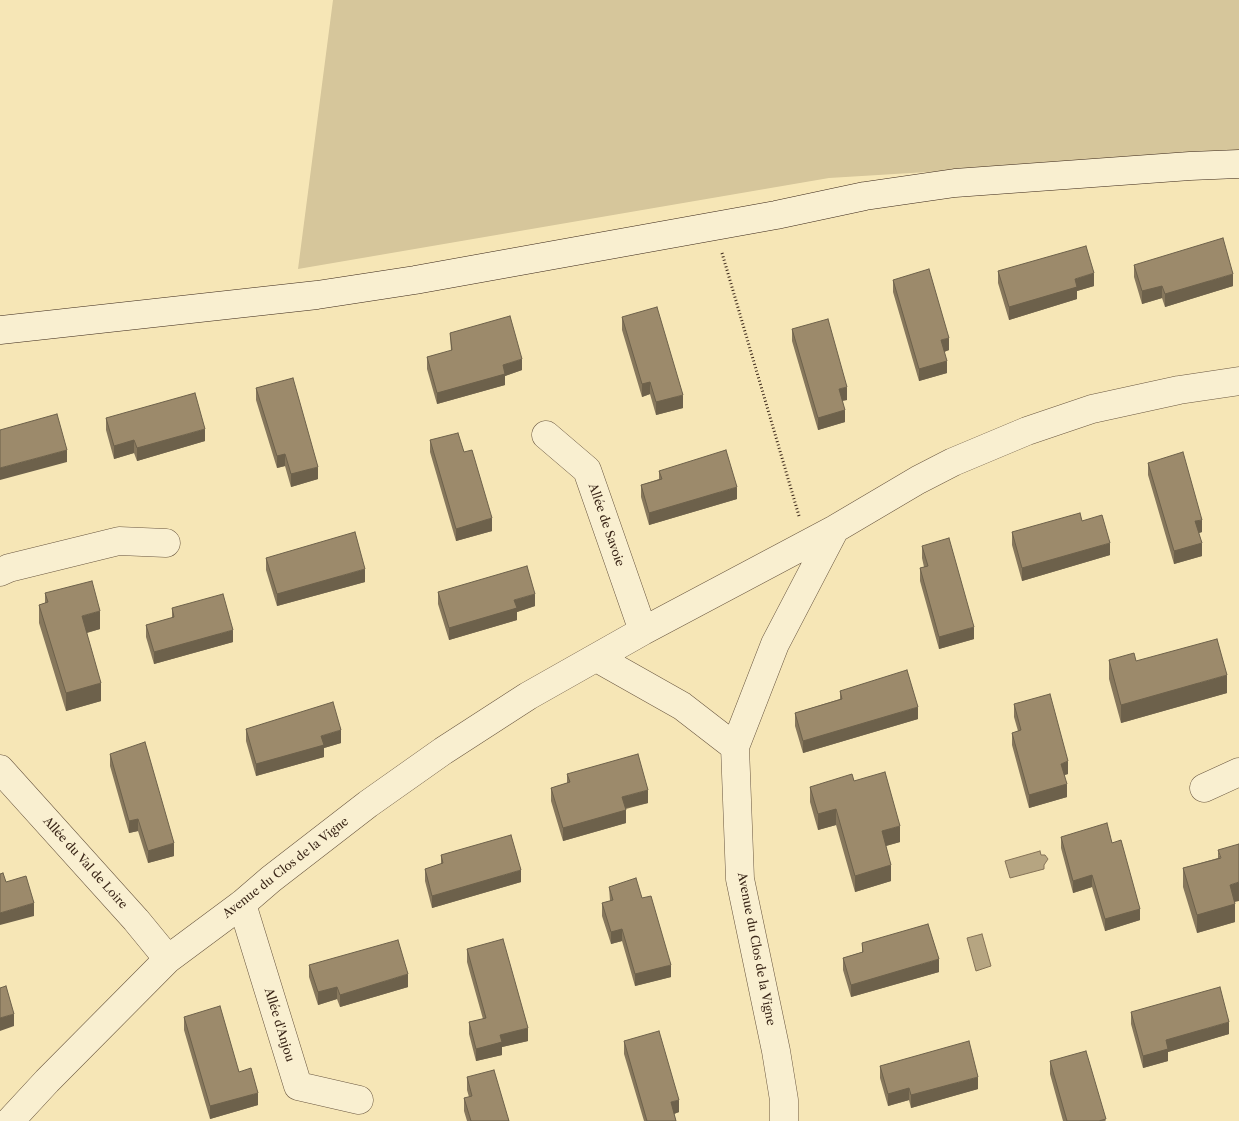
<!DOCTYPE html>
<html>
<head>
<meta charset="utf-8">
<style>
	body { margin:0 }
	canvas { display:block; background:#f6e6b6 }
</style>
</head>
<body>
<canvas width="1239" height="1121"></canvas>
<script>
const ctx = document.querySelector('canvas').getContext('2d');
ctx.lineJoin = 'round';
function fillPath(path, color) {
  ctx.fillStyle = color;
  ctx.fill(path, 'evenodd');
}
function poly(rows) {
  const path = new Path2D();
  for (const r of rows) {
    path.moveTo(r[0], r[1]);
    for (let i = 2; i < r.length; i += 2) path.lineTo(r[i], r[i + 1]);
  }
  return path;
}
function stroke(path, color, width, dash) {
  ctx.strokeStyle = color;
  ctx.lineWidth = width;
  ctx.lineCap = dash ? 'butt' : 'round';
  ctx.setLineDash(dash || []);
  ctx.stroke(path);
}
function write(font, color, halo, rows, align = 'center') {
  ctx.font = font + ' "Libre Caslon Text",serif';
  ctx.lineWidth = 4;
  ctx.setLineDash([]);
  ctx.textBaseline = 'middle';
  ctx.strokeStyle = halo;
  ctx.fillStyle = color;
  for (const [text, x, y, turn = 0] of rows) {
    ctx.save();
    ctx.translate(x, y);
    ctx.rotate((+turn || 0) * Math.PI / 180);
    ctx.textAlign = isNaN(turn) ? turn : align;
    if (halo) ctx.strokeText(text, 0, 0);
    ctx.fillText(text, 0, 0);
    ctx.restore();
  }
}
const green = poly([
	[333,0,1239,0,1239,153,829,178,298,269]
]);
const water = poly([
	[1040,851,1041,855,1045,855,1048,859,1044,865,1044,869,1010,878,1005,861,1040,851],
	[982,934,991,966,976,971,967,938,982,934]
]);
const path = poly([
	[722,253,799,516]
]);
const street = poly([
	[546,435,587,470,643,631],
	[0,572,9,568,119,541,166,543],
	[597,658,682,706,735,747,740,879,776,1051,784,1100,784,1121],
	[735,747,775,644,835,529],
	[0,769,136,920,168,959],
	[1204,788,1239,772],
	[242,904,298,1086,359,1100],
	[10,1121,47,1081,168,959,242,904,271,879,368,804,443,751,528,696,643,631,835,529,918,480,953,462,1027,431,1092,409,1179,390,1239,381]
]);
const secondary = poly([
	[0,330,317,295,415,280,776,215,865,196,955,183,1190,166,1239,164]
]);
const wall = poly([
	[1134,265,1233,286,1165,307,1162,298,1142,304,1134,277],
	[998,271,1094,286,1077,291,1077,299,1009,320,998,283],
	[893,280,949,350,944,352,947,373,919,381,893,292],
	[622,317,683,408,656,415,650,394,642,397,622,330],
	[792,329,847,400,842,401,845,422,818,430,792,341],
	[450,333,522,370,505,376,505,385,437,404,427,369,427,357,451,351],
	[256,388,318,479,291,487,285,466,277,468,256,400],
	[106,418,205,441,137,461,134,453,114,459,106,430],
	[430,440,464,452,492,531,456,541,430,452],
	[1148,463,1202,532,1199,533,1202,556,1174,564,1148,475],
	[659,471,737,499,649,525,641,497,641,485,659,479],
	[1082,521,1110,555,1022,581,1012,545,1012,532],
	[922,546,974,639,939,649,920,581,920,568,924,567,922,558],
	[266,558,365,582,277,606,266,570],
	[438,592,535,606,517,612,517,620,449,640,438,604],
	[45,593,100,629,87,633,101,701,66,711,39,623,39,605,45,603],
	[172,608,233,642,154,664,146,637,146,625,172,618],
	[1109,660,1136,661,1227,693,1121,723,1109,679],
	[840,691,918,719,803,753,795,726,795,713,840,699],
	[1014,704,1068,774,1064,775,1067,797,1029,808,1012,745,1012,733,1018,731,1014,717],
	[246,729,341,743,324,748,324,757,256,776,246,741],
	[110,754,174,856,148,863,138,831,129,833,110,766],
	[567,774,648,803,626,809,626,823,563,841,551,801,551,788,567,783],
	[854,781,900,842,886,846,891,881,855,892,836,825,818,830,810,802,810,787],
	[1061,837,1112,843,1140,920,1105,931,1092,887,1073,893,1061,848],
	[1218,850,1234,902,1235,922,1197,933,1183,887,1183,868,1218,858],
	[441,855,521,882,432,908,425,881,425,869,441,864],
	[609,887,642,898,671,977,635,986,622,941,611,944,602,916,602,903,610,901],
	[862,943,939,972,851,997,843,970,843,958,862,952],
	[467,949,528,1041,502,1047,502,1055,476,1061,469,1034,469,1022,483,1019,467,962],
	[309,965,408,987,340,1007,337,999,318,1005,309,977],
	[1131,1012,1229,1034,1168,1052,1168,1061,1143,1068,1131,1024],
	[184,1017,239,1072,258,1105,210,1119,184,1030],
	[624,1041,679,1112,674,1114,676,1121,644,1121,624,1054],
	[1050,1061,1106,1121,1063,1121,1050,1074],
	[880,1066,978,1089,911,1108,909,1100,888,1106,880,1078],
	[467,1077,509,1121,467,1121,464,1111,464,1098,469,1097,467,1090]
]);
const shadedWall = poly([
	[1094,273,1094,286,1077,291,1077,299,1009,320,1009,307,1075,279],
	[1233,274,1233,286,1165,307,1165,294],
	[1162,286,1162,298,1142,304,1142,291],
	[949,338,949,350,941,353,941,340],
	[522,359,522,370,505,376,505,385,437,404,437,393,503,365],
	[947,361,947,373,919,381,919,369],
	[650,382,650,394,642,397,642,384],
	[847,387,847,400,839,401,839,389],
	[683,395,683,408,656,415,656,402],
	[845,410,845,422,818,430,818,418],
	[205,429,205,441,137,461,137,448],
	[134,440,134,453,114,459,114,446],
	[67,450,67,462,0,480,0,468],
	[285,454,285,466,277,468,277,456],
	[318,467,318,479,291,487,291,474],
	[737,487,737,499,649,525,649,513],
	[492,518,492,531,456,541,456,529],
	[1202,520,1202,532,1195,534,1195,521],
	[1110,543,1110,555,1022,581,1022,568],
	[1202,543,1202,556,1174,564,1174,551],
	[365,569,365,582,277,606,277,594],
	[535,594,535,606,517,612,517,620,449,640,449,628,514,600],
	[100,611,100,629,82,634,82,616],
	[974,627,974,639,939,649,939,637],
	[233,630,233,642,154,664,154,652],
	[1227,675,1227,693,1121,723,1121,705],
	[101,683,101,701,66,711,66,693],
	[918,707,918,719,803,753,803,741],
	[341,730,341,743,324,748,324,757,256,776,256,764,321,736],
	[1068,761,1068,774,1061,776,1061,764],
	[1067,784,1067,797,1029,808,1029,795],
	[648,790,648,803,622,809,622,797],
	[836,809,836,825,818,830,818,814],
	[626,810,626,823,563,841,563,828],
	[138,819,138,831,129,833,129,821],
	[900,826,900,842,882,847,882,831],
	[174,843,174,856,148,863,148,851],
	[891,865,891,881,855,892,855,876],
	[521,870,521,882,432,908,432,896],
	[1092,875,1092,887,1073,893,1073,881],
	[1239,882,1239,901,1230,903,1230,885],
	[34,903,34,916,0,925,0,913],
	[1235,904,1235,922,1197,933,1197,915],
	[1140,909,1140,920,1105,931,1105,919],
	[622,929,622,941,611,944,611,932],
	[939,959,939,972,851,997,851,985],
	[671,965,671,977,635,986,635,974],
	[408,974,408,987,340,1007,340,995],
	[337,987,337,999,318,1005,318,992],
	[14,1014,14,1026,0,1031,0,1018],
	[1229,1022,1229,1034,1168,1052,1168,1061,1143,1068,1143,1056,1166,1040],
	[528,1028,528,1041,502,1047,502,1055,476,1061,476,1049,500,1035],
	[978,1077,978,1089,911,1108,911,1095],
	[909,1088,909,1100,888,1106,888,1094],
	[258,1093,258,1105,210,1119,210,1106],
	[679,1100,679,1112,671,1115,671,1102]
]);
const building = poly([
	[1223,238,1233,274,1165,294,1162,286,1142,291,1134,265,1223,238],
	[1086,246,1094,273,1075,279,1077,287,1009,307,998,271,1086,246],
	[929,269,949,338,941,340,947,361,919,369,893,280,929,269],
	[657,307,683,395,656,402,650,382,642,384,622,317,657,307],
	[510,316,522,359,503,365,505,374,437,393,427,357,452,350,450,333,510,316],
	[828,319,847,387,839,389,845,410,818,418,792,329,828,319],
	[293,378,318,467,291,474,285,454,277,456,256,388,293,378],
	[195,393,205,429,137,448,134,440,114,446,106,418,195,393],
	[57,414,67,450,0,468,0,430,57,414],
	[458,433,464,452,472,450,492,518,456,529,430,440,458,433],
	[726,450,737,487,649,513,641,485,662,479,659,471,726,450],
	[1183,452,1202,520,1195,521,1202,543,1174,551,1148,463,1183,452],
	[1080,513,1082,521,1102,515,1110,543,1022,568,1012,532,1080,513],
	[355,532,365,569,277,594,266,558,355,532],
	[949,538,974,627,939,637,920,568,928,566,922,546,949,538],
	[527,566,535,594,514,600,517,608,449,628,438,592,527,566],
	[92,581,100,611,82,616,101,683,66,693,39,605,48,602,45,593,92,581],
	[223,594,233,630,154,652,146,625,174,617,172,608,223,594],
	[1217,639,1227,675,1121,705,1109,660,1134,653,1136,661,1217,639],
	[907,670,918,707,803,741,795,713,842,699,840,691,907,670],
	[1050,694,1068,761,1061,764,1067,784,1029,795,1012,733,1021,730,1014,704,1050,694],
	[333,702,341,730,321,736,324,745,256,764,246,729,333,702],
	[145,742,174,843,148,851,138,819,129,821,110,754,145,742],
	[638,754,648,790,622,797,626,810,563,828,551,788,570,782,567,774,638,754],
	[885,772,900,826,882,831,891,865,855,876,836,809,818,814,810,787,852,774,854,781,885,772],
	[1107,823,1112,843,1121,840,1140,909,1105,919,1092,875,1073,881,1061,837,1107,823],
	[511,835,521,870,432,896,425,869,443,863,441,855,511,835],
	[1239,844,1239,882,1230,885,1235,904,1197,915,1183,868,1221,858,1218,850,1239,844],
	[3,873,6,882,26,876,34,903,0,913,0,874,3,873],
	[636,878,642,898,651,896,671,965,635,974,622,929,611,932,602,903,613,900,609,887,636,878],
	[928,924,939,959,851,985,843,958,863,952,862,943,928,924],
	[503,939,528,1028,500,1035,502,1042,476,1049,469,1022,486,1018,467,949,503,939],
	[398,940,408,974,340,995,337,987,318,992,309,965,398,940],
	[6,986,14,1014,0,1018,0,988,6,986],
	[1220,987,1229,1022,1166,1040,1168,1049,1143,1056,1131,1012,1220,987],
	[220,1006,239,1072,251,1068,258,1093,210,1106,184,1017,220,1006],
	[659,1031,679,1100,671,1102,676,1121,647,1121,624,1041,659,1031],
	[969,1041,978,1077,911,1095,909,1088,888,1094,880,1066,969,1041],
	[1086,1051,1106,1119,1099,1121,1067,1121,1050,1061,1086,1051],
	[494,1070,509,1121,471,1121,464,1098,472,1096,467,1077,494,1070]
]);
const streetNames = [
	["Allée de Savoie",606,525,71],
	["Allée du Val de Loire",85,863,48],
	["Avenue du Clos de la Vigne",286,868,-38],
	["Avenue du Clos de la Vigne",756,949,79],
	["Allée d'Anjou",279,1025,73]
];
fillPath(green, '#d6c69b');
fillPath(water, '#b6a581');
stroke(water, '#857357', 1);
stroke(street, '#6a5740', 29);
stroke(secondary, '#3b2719', 29);
stroke(path, '#3b2719', 3, [1, 2.5]);
stroke(street, '#f9efd0', 28);
stroke(secondary, '#f9efd0', 28);
fillPath(wall, '#86775c');
fillPath(shadedWall, '#6d614b');
fillPath(building, '#9c8a6b');
stroke(building, '#6d614b', 1);
write('12px', '#3b2719', '#f9efd0', streetNames);
</script>
</body>
</html>
